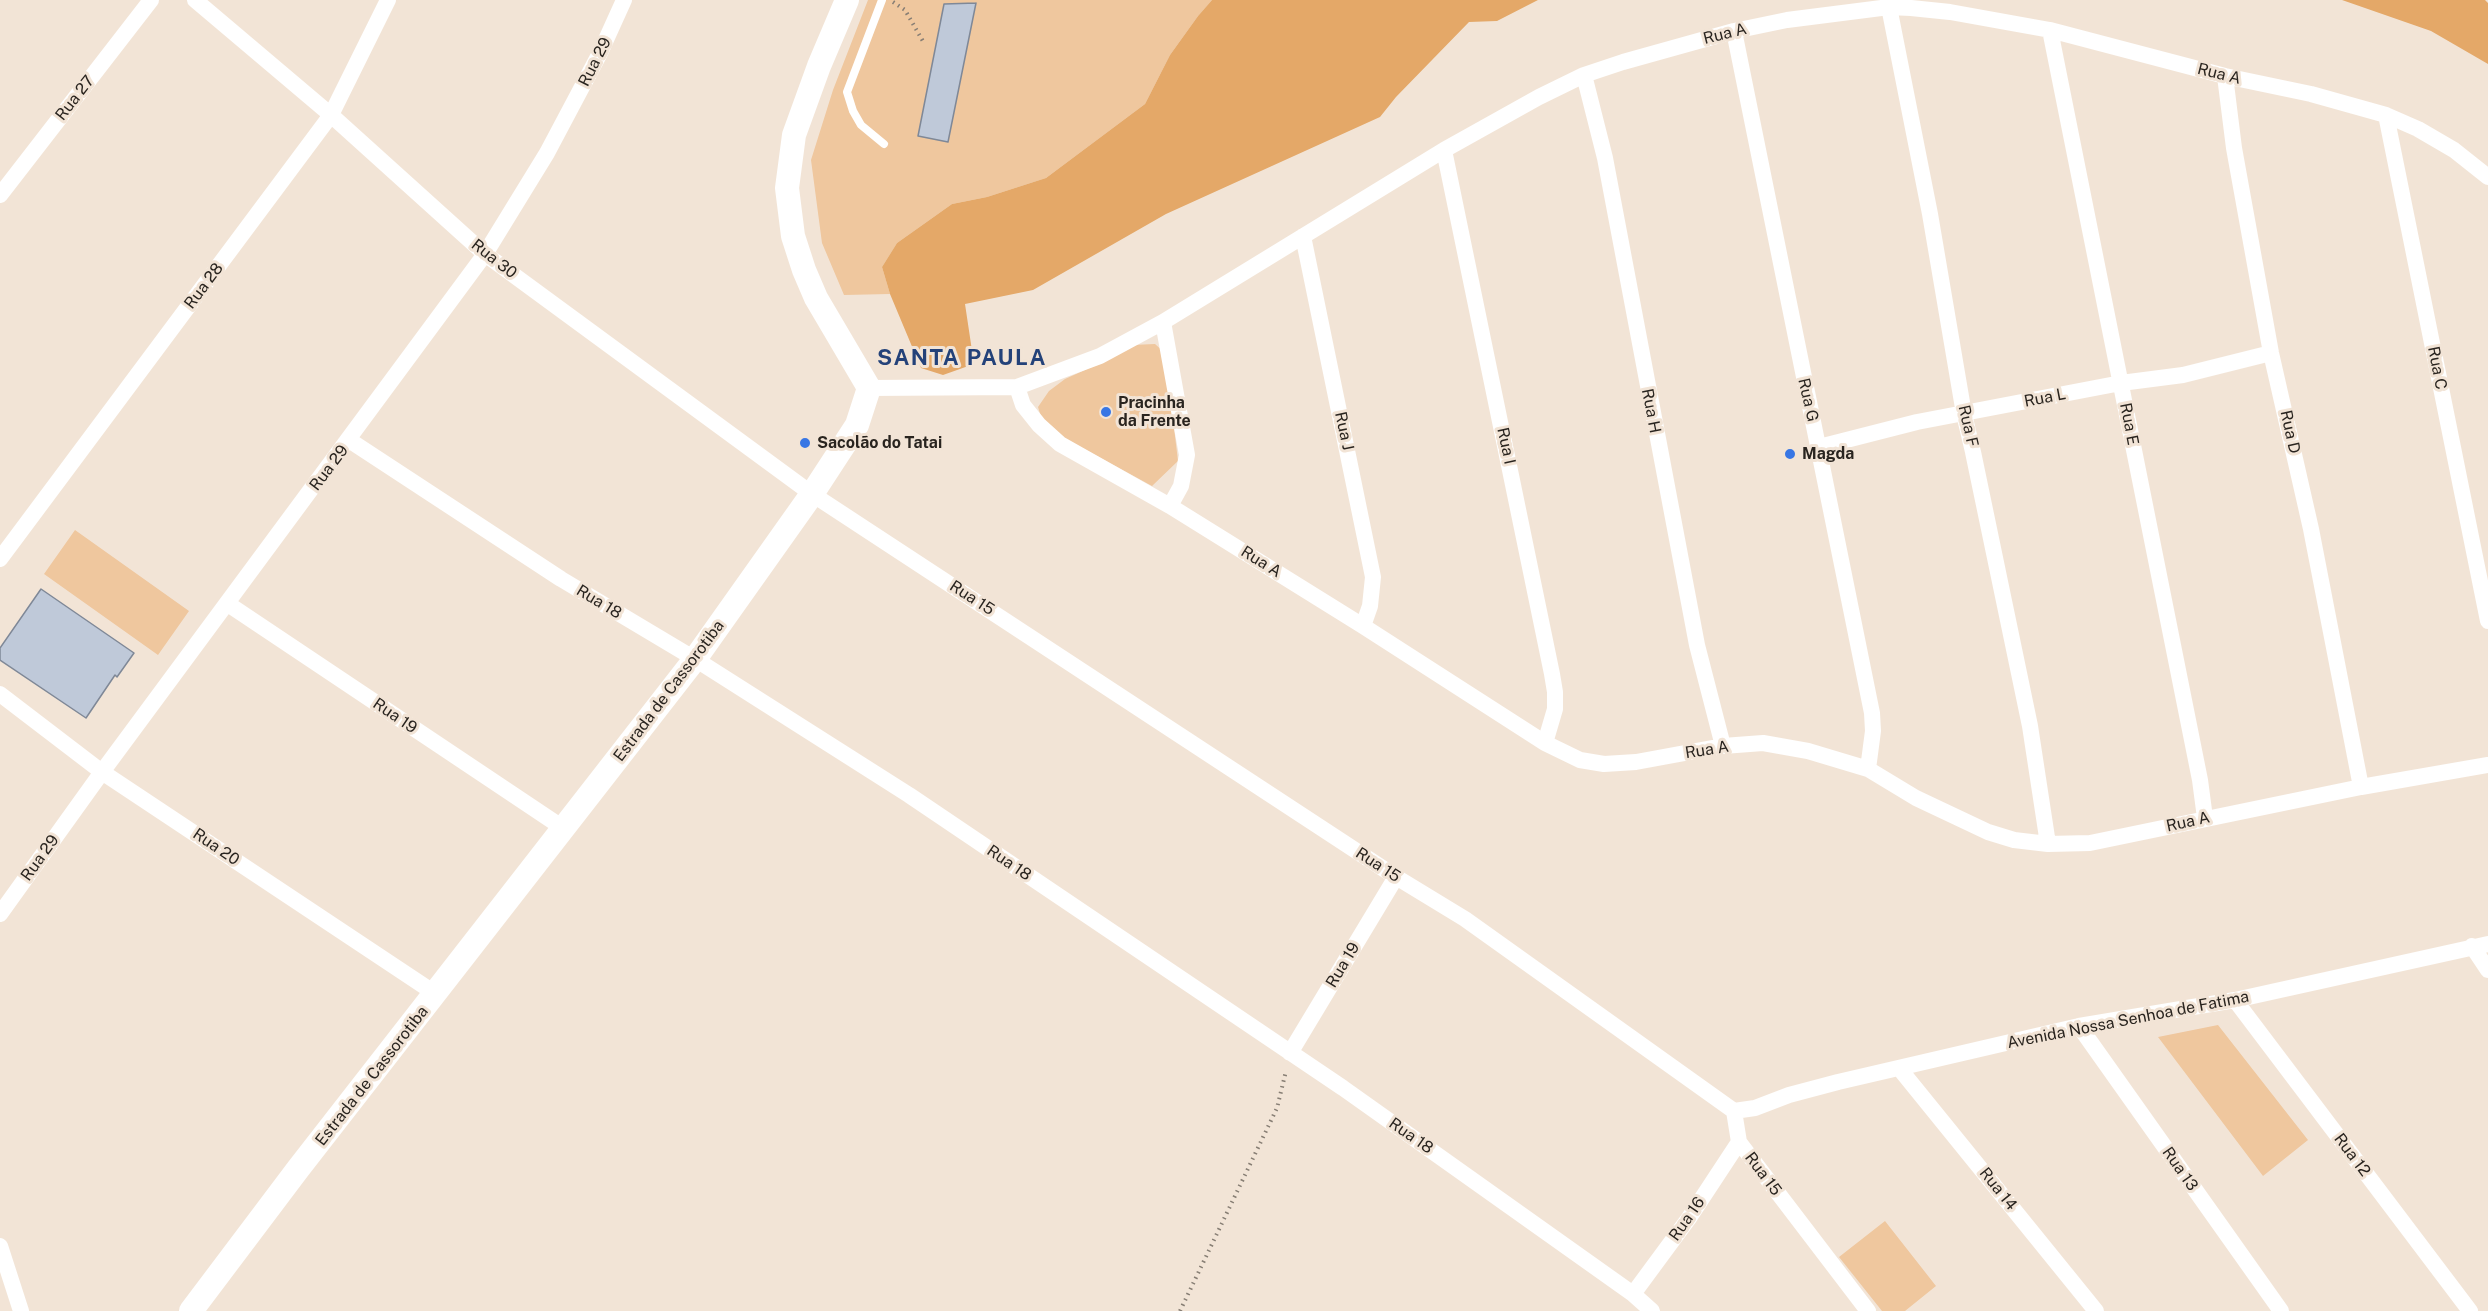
<!DOCTYPE html>
<html>
<head>
<meta charset="utf-8">
<style>
	body { margin:0 }
	canvas { display:block; background:#f2e4d6 }
</style>
</head>
<body>
<canvas width="2488" height="1311"></canvas>
<script>
const ctx = document.querySelector('canvas').getContext('2d');
ctx.lineJoin = 'round';
function fillPath(path, color) {
  ctx.fillStyle = color;
  ctx.fill(path, 'evenodd');
}
function poly(rows) {
  const path = new Path2D();
  for (const r of rows) {
    path.moveTo(r[0], r[1]);
    for (let i = 2; i < r.length; i += 2) path.lineTo(r[i], r[i + 1]);
  }
  return path;
}
function stroke(path, color, width, dash) {
  ctx.strokeStyle = color;
  ctx.lineWidth = width;
  ctx.lineCap = dash ? 'butt' : 'round';
  ctx.setLineDash(dash || []);
  ctx.stroke(path);
}
function write(font, color, halo, rows, align = 'center') {
  ctx.font = font + ' "Public Sans",sans-serif';
  ctx.lineWidth = 6;
  ctx.setLineDash([]);
  ctx.textBaseline = 'middle';
  ctx.strokeStyle = halo;
  ctx.fillStyle = color;
  for (const [text, x, y, turn = 0] of rows) {
    ctx.save();
    ctx.translate(x, y);
    ctx.rotate((+turn || 0) * Math.PI / 180);
    ctx.textAlign = isNaN(turn) ? turn : align;
    if (halo) ctx.strokeText(text, 0, 0);
    ctx.fillText(text, 0, 0);
    ctx.restore();
  }
}
const green = poly([
	[868,0,1212,0,1198,16,1170,55,1145,104,1046,178,987,197,952,204,897,243,882,267,890,294,844,295,822,243,811,160,833,90],
	[1155,344,1165,353,1178,461,1152,486,1044,427,1038,407,1049,391,1065,379,1105,361,1132,345],
	[75,530,189,611,158,655,44,574],
	[2218,1025,2308,1140,2263,1176,2158,1037],
	[1885,1221,1936,1286,1905,1311,1882,1311,1839,1257]
]);
const forest = poly([
	[1212,0,1538,0,1497,21,1469,22,1396,97,1380,117,1166,214,1033,290,965,304,974,364,943,375,921,368,890,294,882,267,897,243,952,204,987,197,1046,178,1145,104,1170,55,1198,16],
	[2342,0,2485,0,2488,3,2488,64,2431,31]
]);
const building = poly([
	[976,3,948,142,918,136,944,4,976,3],
	[41,589,134,653,117,677,115,675,86,718,0,660,0,648,41,589]
]);
const path = poly([
	[893,2,905,10,924,43],
	[1180,1311,1277,1108,1286,1071]
]);
const lane = poly([
	[882,0,847,92,853,111,861,125,884,144]
]);
const street = poly([
	[195,0,331,115,485,254,812,494,1396,877,1465,919,1734,1111,1739,1142,1868,1311],
	[1889,7,1930,214,1964,414,1973,452,2030,726,2048,844],
	[2050,30,2200,780,2205,818],
	[1734,31,1872,713,1873,731,1868,769],
	[1584,75,1605,158,1697,645,1723,746],
	[2225,76,2234,148,2271,353,2311,529,2361,787],
	[2386,115,2488,621],
	[1444,150,1552,674,1555,692,1555,709,1545,743],
	[0,195,151,0],
	[1303,236,1373,577,1370,606,1363,626],
	[1163,322,1187,455,1181,486,1170,506],
	[1017,387,1023,405,1039,425,1060,444,1170,506,1363,626,1545,743,1580,760,1604,764,1636,762,1723,746,1763,743,1808,751,1868,769,1916,798,1988,832,2014,840,2048,844,2090,843,2361,787,2488,765],
	[869,388,1017,387,1100,356,1163,322,1444,150,1539,97,1584,75,1623,62,1734,31,1787,20,1889,7,1911,8,1950,12,2050,30,2225,76,2311,94,2386,115,2418,129,2454,150,2488,177],
	[349,440,561,579,695,659,909,795,1343,1088,1633,1294,1652,1311],
	[1819,447,1917,422,2121,383,2183,375,2271,353],
	[0,559,331,115,388,0],
	[228,604,563,828],
	[0,694,102,772,436,994],
	[0,914,102,772,485,254,547,153,600,53,624,0],
	[2472,946,2488,970],
	[2235,1000,2470,1311],
	[2079,1026,2281,1311],
	[1290,1053,1396,877],
	[1899,1068,2096,1311],
	[1734,1111,1755,1108,1789,1095,1838,1082,2079,1026,2235,1000,2488,944],
	[0,1246,21,1311],
	[1633,1294,1689,1218,1739,1142]
]);
const secondary = poly([
	[191,1311,298,1169,695,659,812,494,857,425,869,388,816,298,804,270,793,236,787,188,794,135,819,66,847,0]
]);
const markers = [
	[1106,412,6,"#3876e4"],
	[805,443,6,"#3876e4"],
	[1790,454,6,"#3876e4"]
];
const streetNames = [
	["Rua A",1725,34,-14],
	["Rua 29",595,62,-63],
	["Rua A",2219,74,14],
	["Rua 27",75,98,-52],
	["Rua 30",494,259,38],
	["Rua 28",204,286,-53],
	["Rua C",2437,368,79],
	["Rua L",2045,398,-11],
	["Rua G",1808,400,77],
	["Rua H",1651,411,79],
	["Rua E",2129,424,79],
	["Rua F",1968,426,77],
	["Rua J",1344,431,78],
	["Rua D",2290,432,78],
	["Rua I",1506,446,78],
	["Rua 29",329,468,-53],
	["Rua A",1261,562,32],
	["Rua 15",972,598,33],
	["Rua 18",599,602,31],
	["Estrada de Cassorotiba",669,691,-53],
	["Rua 19",395,716,34],
	["Rua A",1707,750,-9],
	["Rua A",2188,822,-12],
	["Rua 20",216,847,34],
	["Rua 29",40,858,-54],
	["Rua 18",1009,863,34],
	["Rua 15",1378,865,33],
	["Rua 19",1343,965,-59],
	["Avenida Nossa Senhoa de Fatima",2128,1020,-11],
	["Estrada de Cassorotiba",372,1076,-52],
	["Rua 18",1411,1136,35],
	["Rua 12",2352,1155,53],
	["Rua 13",2180,1169,55],
	["Rua 15",1763,1174,53],
	["Rua 14",1998,1189,51],
	["Rua 16",1687,1219,-55]
];
const poiNames = [
	["Pracinha",1118,403],
	["da Frente",1118,421],
	["Sacolão do Tatai",817,443],
	["Magda",1802,454]
];
const districtNames = [
	["SANTA PAULA",962,358]
];
fillPath(green, '#efc79e');
fillPath(forest, '#e4a868');
fillPath(building, '#bfc9d9');
stroke(building, '#7f8897', 1.5);
stroke(path, '#877e74', 4, [1.5, 4.5]);
stroke(lane, '#fff', 8);
stroke(street, '#fff', 16);
stroke(secondary, '#fff', 24);
for (const [x, y, r, color] of markers) {
  const dot = new Path2D();
  dot.arc(x, y, r, 0, 2 * Math.PI);
  ctx.fillStyle = color;
  ctx.fill(dot);
  stroke(dot, '#f2e4d6', 2);
}
write('16px', '#29241f', '#f2e4d6', streetNames);
write('bold 16px', '#29241f', '#f2e4d6', poiNames, 'left');
ctx.letterSpacing = '1.5px';
write('bold 22px', '#244279', '#f2e4d6', districtNames);
ctx.letterSpacing = '0px';
</script>
</body>
</html>
